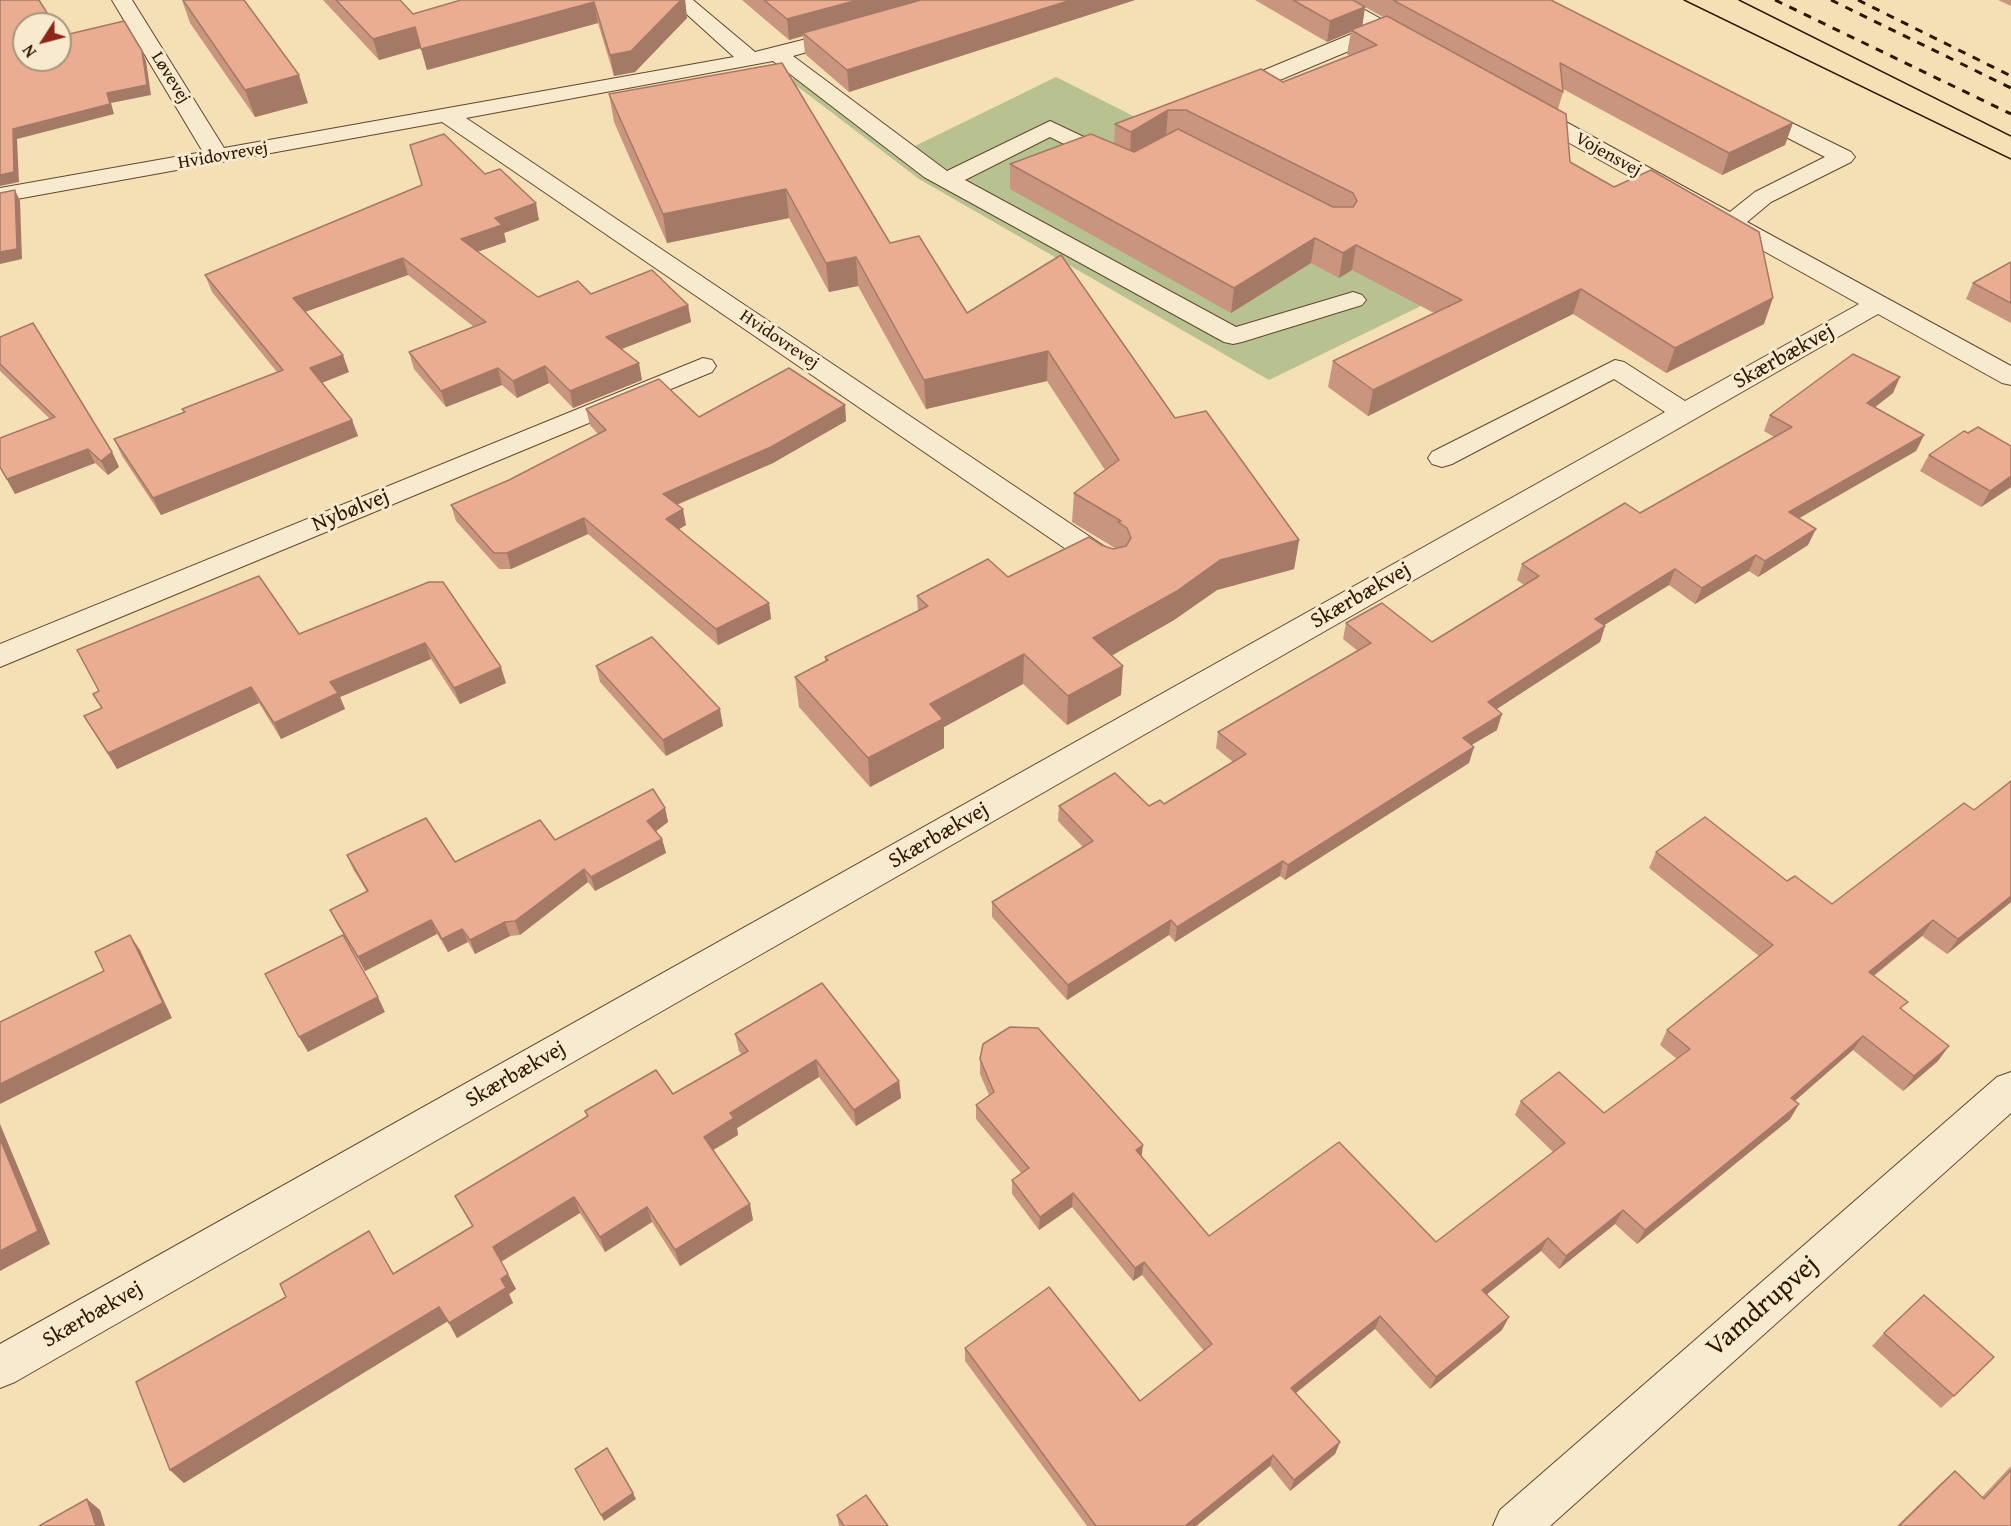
<!DOCTYPE html>
<html>
<head>
<meta charset="utf-8">
<style>
	body { margin:0 }
	#map { position:relative; width:2011px; height:1526px; overflow:hidden; background:#f5dfb5; font-family:"Gentium Book Plus",serif }
	canvas { display:block }
	.north { position:absolute; left:12px; top:12px; width:60px; height:60px; box-sizing:border-box; background:#f8eacf; border:2px solid #a8957c; border-radius:50%; rotate:234deg; font-size:16px; font-weight:700; line-height:24px; text-align:center; color:#2f1500 }
	.north::after { content:''; display:block; margin:auto; width:21px; height:27px; background:#8f2418; clip-path:polygon(50% 0,100% 100%,50% 72%,0 100%) }
</style>
</head>
<body>
<div id="map">
<canvas width="2011" height="1526"></canvas>
<div class="north">N</div>
</div>
<script>
const ctx = document.querySelector('canvas').getContext('2d');
ctx.lineJoin = 'round';
function fillPath(path, color) {
  ctx.fillStyle = color;
  ctx.fill(path, 'evenodd');
}
function poly(rows) {
  const path = new Path2D();
  for (const r of rows) {
    path.moveTo(r[0], r[1]);
    for (let i = 2; i < r.length; i += 2) path.lineTo(r[i], r[i + 1]);
  }
  return path;
}
function stroke(path, color, width, dash) {
  ctx.strokeStyle = color;
  ctx.lineWidth = width;
  ctx.lineCap = dash ? 'butt' : 'round';
  ctx.setLineDash(dash || []);
  ctx.stroke(path);
}
function write(font, color, halo, rows, align = 'center') {
  ctx.font = font + ' "Gentium Book Plus",serif';
  ctx.lineWidth = 6;
  ctx.setLineDash([]);
  ctx.textBaseline = 'middle';
  ctx.strokeStyle = halo;
  ctx.fillStyle = color;
  for (const [text, x, y, turn = 0] of rows) {
    ctx.save();
    ctx.translate(x, y);
    ctx.rotate((+turn || 0) * Math.PI / 180);
    ctx.textAlign = isNaN(turn) ? turn : align;
    if (halo) ctx.strokeText(text, 0, 0);
    ctx.fillText(text, 0, 0);
    ctx.restore();
  }
}
const green = poly([
	[814,73,913,147,1056,77,1466,284,1269,380,919,179,789,80]
]);
const minor = poly([
	[112,0,132,0,224,148,734,57,671,0,693,0,755,52,846,29,853,31,857,35,853,39,793,56,947,171,1050,121,1122,155,1126,160,1122,165,1106,165,1050,137,965,180,1236,327,1353,292,1362,295,1366,300,1362,305,1242,342,1233,344,1224,342,924,177,773,61,466,118,1123,559,1127,566,1123,573,1112,576,1101,573,442,122,0,202,0,188,203,152,112,0],
	[1322,0,1347,0,1417,39,1420,44,1417,49,1409,50,1382,37,1237,98,1221,98,1218,93,1221,88,1366,28,1322,0],
	[1749,102,1851,152,1855,157,1851,162,1771,202,1747,222,2011,366,2011,385,2002,383,1878,314,15,1382,0,1388,0,1344,1665,412,1614,379,1452,464,1442,467,1432,464,1428,458,1432,452,1615,360,1624,362,1685,401,1859,304,1519,115,1516,110,1519,105,1535,105,1730,212,1755,192,1825,157,1741,114,1738,109,1741,104,1749,102],
	[703,358,712,360,716,366,712,372,0,667,0,644,703,358],
	[2011,1072,2011,1113,1550,1526,1493,1526,1500,1510,1997,1077,2011,1072]
]);
const tram = poly([
	[1684,0,2011,159],
	[1739,0,2011,136]
]);
const rail = poly([
	[1775,0,2011,114],
	[1831,0,2011,88],
	[1858,0,2011,76]
]);
const wall = poly([
	[182,0,244,0,308,103,255,117,190,23],
	[323,0,400,0,413,14,685,0,687,18,635,72,614,76,598,23,427,70,421,48,379,60],
	[742,0,1135,0,849,92,805,54,803,36,789,40],
	[1255,0,1550,0,1785,145,1722,175,1563,89,1563,92,1558,109,1570,162,1764,324,1666,373,1573,314,1368,416,1328,387,1333,361,1434,313,1352,270,1339,278,1311,263,1231,313,1010,189,1010,164,1114,144,1115,124,1261,69,1283,82,1350,56,1347,54,1351,32,1327,42],
	[1365,7,1383,17,1362,26],
	[1998,0,2011,0,2011,6],
	[609,94,890,243,967,313,1061,255,1175,418,1299,540,1294,569,1217,590,1174,620,1112,655,1121,695,1067,725,1023,684,944,727,944,748,870,787,799,707,795,677,825,662,825,657,918,611,917,596,1008,577,1101,545,1113,549,1115,548,1072,522,1074,493,1105,470,1047,381,926,409,858,286,829,292,789,218,667,243,614,122],
	[485,174,539,220,504,233,506,242,477,252,538,297,591,294,688,305,691,322,621,349,642,380,573,408,549,383,517,398,502,385,446,407,414,369,409,352,474,327,408,275,305,312,349,372,322,383,352,420,358,436,161,515,122,456,114,439,184,413,182,409,277,372,212,292,205,275],
	[2011,262,2011,323,1966,299,1973,283],
	[0,337,112,452,119,467,108,475,95,463,15,494,0,468,0,438,50,419,0,371],
	[1893,393,1875,407,1924,435,1916,451,1799,518,1808,545,1758,577,1749,571,1695,604,1669,585,1604,625,1605,626,1600,642,1496,709,1497,730,1471,745,1469,763,1285,880,1280,876,1175,942,1169,935,1067,1000,992,917,992,902,1083,847,1058,821,1059,806,1149,806,1164,804,1233,762,1216,748,1218,732,1358,651,1343,639,1346,623,1432,642,1524,585,1517,580,1522,564,1640,513,1774,437,1764,431,1770,415],
	[845,405,846,421,773,463,677,505,686,525,679,529,769,603,771,619,718,645,588,534,511,569,499,569,456,521,451,505,509,480,598,434,590,425,586,409,699,417],
	[1929,455,2011,487,1981,507,1920,471],
	[429,582,506,683,460,704,431,659,340,697,345,709,281,739,259,703,117,769,84,716,299,634],
	[596,666,723,726,666,756,600,682],
	[2011,781,2011,902,1947,954,1922,936,1874,976,1903,1010,1938,1061,1903,1091,1853,1050,1795,1101,1799,1104,1790,1119,1637,1244,1615,1224,1559,1269,1541,1251,1487,1294,1502,1330,1430,1389,1375,1329,1296,1393,1340,1442,1335,1454,1290,1491,1270,1466,1196,1526,1087,1526,965,1361,965,1348,1140,1401,1204,1351,1142,1275,1133,1281,1072,1207,1039,1230,1012,1194,1012,1180,1021,1173,976,1119,976,1105,989,1095,980,1074,980,1059,1143,1145,1141,1156,1209,1236,1436,1242,1553,1152,1515,1115,1521,1101,1604,1113,1677,1059,1660,1045,1667,1030,1759,956,1649,868,1656,852,1787,881,1832,904,1974,810],
	[665,808,668,822,656,831,662,839,666,853,595,891,588,882,520,935,510,936,475,954,468,942,448,952,437,934,365,971,337,924,330,910,367,892,353,869,347,855,455,862,555,840],
	[735,1034,899,1081,901,1098,856,1126,819,1077,737,1128,738,1135,713,1150,753,1220,680,1266,652,1222,605,1252,580,1213,501,1262,516,1289,509,1294,513,1303,457,1338,448,1321,184,1483,170,1470,378,1247,394,1274,472,1226,455,1196,587,1117,585,1111,673,1094,741,1054,739,1051],
	[1884,1333,1954,1396,1941,1408,1872,1346],
	[2011,1466,2011,1526,1897,1526,1941,1483,1955,1471,1982,1497],
	[837,1515,888,1526,839,1526]
]);
const shadedWall = poly([
	[681,0,685,0,687,18,635,72,614,76,610,55],
	[858,0,935,0,803,33,803,36,789,40,787,19],
	[1071,0,1135,0,849,92,847,70],
	[594,2,598,23,427,70,421,49],
	[1365,7,1362,28,1351,30,1351,32,1327,42,1330,21],
	[415,27,421,48,379,60,373,39],
	[142,51,146,61,151,95,111,103,114,114,17,139,19,182,0,186,0,175,13,129,107,93],
	[299,75,308,103,255,117,245,90],
	[1168,110,1166,135,1130,156,1131,132],
	[1793,123,1785,145,1722,175,1729,153],
	[786,189,789,218,667,243,663,214],
	[15,190,20,201,22,259,0,264,0,252],
	[536,203,539,220,504,233,506,242,465,256,461,239,495,218],
	[1315,238,1311,263,1231,313,1234,288],
	[1356,245,1352,270,1339,278,1343,253],
	[856,257,858,286,829,292,826,263],
	[403,258,408,275,299,314,293,298],
	[1581,289,1573,314,1368,416,1373,390],
	[1773,298,1764,324,1666,373,1675,348],
	[688,305,691,322,609,354,606,337],
	[1048,351,1047,381,926,409,924,380],
	[343,355,349,372,316,385,310,368],
	[639,363,642,380,573,408,570,391],
	[545,366,549,383,517,398,513,381],
	[498,368,502,385,446,407,441,391],
	[1900,377,1893,393,1860,419,1867,403],
	[845,405,846,421,773,463,666,509,663,494],
	[352,420,358,436,161,515,153,498],
	[1924,435,1916,451,1782,528,1789,512],
	[88,449,95,463,15,494,7,479],
	[112,452,119,467,108,475,101,461],
	[2011,476,2011,487,1981,507,1990,491],
	[683,509,686,525,669,535,666,519],
	[584,518,588,534,511,569,507,553],
	[1816,529,1808,545,1758,577,1765,561],
	[1299,540,1294,569,1217,590,1174,620,1092,667,1093,638,1220,560],
	[1756,555,1749,571,1695,604,1702,588],
	[1675,569,1669,585,1590,634,1595,619],
	[769,603,771,619,718,645,716,629],
	[1605,626,1600,642,1483,718,1488,702],
	[425,643,431,659,340,697,345,709,281,739,274,723,330,682],
	[1024,654,1023,684,944,727,944,748,870,787,868,758,930,704],
	[1123,666,1121,695,1067,725,1068,696],
	[501,667,506,683,460,704,454,688],
	[251,687,259,703,117,769,108,753],
	[720,709,723,726,666,756,663,740],
	[1502,714,1497,730,1458,753,1463,738],
	[1474,747,1469,763,1285,880,1288,865],
	[665,808,668,822,651,835,647,821],
	[662,839,666,853,595,891,591,877],
	[1283,861,1280,876,1175,942,1177,927],
	[584,869,588,882,520,935,515,921],
	[2011,896,2011,902,1947,954,1958,939],
	[431,920,437,934,365,971,358,957],
	[1171,920,1169,935,1067,1000,1068,985],
	[1933,920,1922,936,1859,987,1869,972],
	[505,922,510,936,475,954,470,940],
	[462,929,468,942,448,952,442,939],
	[130,935,140,950,172,1018,0,1104,0,1084,163,1003],
	[378,997,385,1012,308,1052,299,1037],
	[1863,1036,1853,1050,1782,1112,1791,1098],
	[1949,1046,1938,1061,1903,1091,1914,1076],
	[816,1060,819,1077,737,1128,738,1135,708,1153,704,1137,730,1113],
	[899,1081,901,1098,856,1126,854,1110],
	[1799,1104,1790,1119,1637,1244,1645,1230],
	[0,1124,50,1244,0,1271],
	[1143,1145,1141,1160,1136,1150],
	[1073,1193,1072,1207,1039,1230,1040,1217],
	[574,1197,580,1213,500,1262,493,1247],
	[750,1204,753,1220,680,1266,675,1250],
	[647,1207,652,1222,605,1252,600,1237],
	[1623,1210,1615,1224,1559,1269,1566,1256],
	[1548,1238,1541,1251,1476,1303,1482,1290],
	[1144,1262,1142,1275,1133,1281,1135,1268],
	[508,1274,516,1289,509,1294,513,1303,457,1338,449,1323,501,1279],
	[439,1307,448,1321,184,1483,170,1470],
	[1380,1316,1375,1329,1287,1400,1291,1388],
	[1509,1317,1502,1330,1430,1389,1436,1377],
	[1340,1442,1335,1454,1290,1491,1294,1480],
	[1273,1455,1270,1466,1196,1526,1185,1526],
	[633,1493,636,1499,604,1521,601,1515],
	[87,1499,100,1510,105,1526,96,1526]
]);
const building = poly([
	[0,0,39,0,54,24,24,24,24,60,60,60,60,34,61,36,124,21,142,51,147,85,107,93,110,104,13,129,14,172,0,175,0,0],
	[183,0,244,0,299,75,245,90,183,0],
	[336,0,400,0,413,14,461,0,681,0,631,51,610,55,594,2,421,49,415,27,373,39,336,0],
	[764,0,858,0,787,19,764,0],
	[921,0,1071,0,847,70,803,33,921,0],
	[1293,0,1353,0,1365,7,1330,21,1293,0],
	[1393,0,1551,0,1793,123,1729,153,1560,63,1563,92,1393,0],
	[1387,16,1566,114,1570,162,1614,187,1651,170,1759,232,1773,298,1675,348,1581,289,1373,390,1333,361,1462,300,1356,245,1343,253,1315,238,1234,288,1010,164,1091,134,1134,152,1178,129,1333,207,1353,207,1357,201,1353,193,1186,110,1168,110,1131,132,1115,124,1261,69,1283,82,1377,45,1351,30,1387,16],
	[782,63,890,243,919,236,967,313,1061,255,1175,418,1206,411,1299,540,1220,560,1177,591,1093,638,1123,666,1068,696,1024,654,930,704,943,719,868,758,795,677,828,660,825,657,928,606,917,596,988,559,1008,577,1089,537,1101,545,1113,549,1126,546,1131,538,1127,528,1118,522,1121,521,1074,493,1119,460,1048,351,924,380,856,257,826,263,786,189,663,214,609,94,782,63],
	[444,134,485,174,500,169,536,203,495,218,502,225,461,239,538,297,578,281,591,294,652,270,688,305,606,337,639,363,570,391,545,366,513,381,498,368,441,391,409,352,486,322,403,258,293,298,343,355,310,368,352,420,153,498,114,439,185,412,182,409,283,370,205,275,422,185,410,145,444,134],
	[15,190,17,249,0,252,0,193,15,190],
	[2011,262,2011,303,1973,283,2011,262],
	[33,323,112,452,101,461,88,449,7,479,0,467,0,438,55,417,0,364,0,337,33,323],
	[1853,354,1900,377,1867,403,1924,435,1789,512,1816,529,1765,561,1756,555,1702,588,1675,569,1595,619,1605,626,1488,702,1502,714,1463,738,1474,747,1288,865,1283,861,1177,927,1171,920,1068,985,992,902,1093,841,1059,806,1115,773,1149,806,1160,800,1164,804,1246,754,1218,732,1371,643,1346,623,1382,603,1432,642,1539,576,1522,564,1625,503,1640,513,1792,427,1770,415,1853,354],
	[789,368,845,405,771,447,663,494,683,509,666,519,769,603,716,629,584,518,507,553,494,553,451,505,509,480,606,430,586,409,659,379,699,417,789,368],
	[1978,427,2011,446,2011,476,1990,491,1929,455,1964,431,1968,433,1978,427],
	[259,576,299,634,429,582,443,582,501,667,454,688,425,643,330,682,338,693,274,723,251,687,108,753,84,716,102,708,93,694,99,691,77,650,259,576],
	[652,637,720,709,663,740,596,666,652,637],
	[2011,781,2011,896,1958,939,1933,920,1869,972,1908,1002,1900,1008,1949,1046,1914,1076,1863,1036,1791,1098,1799,1104,1645,1230,1623,1210,1566,1256,1548,1238,1482,1290,1509,1317,1436,1377,1380,1316,1291,1388,1340,1442,1294,1480,1273,1455,1185,1526,1096,1526,965,1348,1049,1287,1140,1401,1212,1344,1144,1262,1135,1268,1073,1193,1040,1217,1012,1180,1029,1168,976,1105,994,1092,980,1059,983,1044,1010,1027,1038,1028,1143,1145,1136,1150,1209,1236,1339,1142,1436,1242,1565,1143,1521,1101,1559,1072,1604,1113,1690,1049,1667,1030,1773,945,1656,852,1705,817,1787,881,1795,876,1832,904,1964,803,1974,810,2011,781],
	[653,789,665,808,647,821,662,839,591,877,584,869,515,921,505,922,470,940,462,929,442,939,431,920,358,957,330,910,368,891,347,855,426,818,455,862,540,820,555,840,653,789],
	[130,935,163,1003,0,1084,0,1022,104,971,95,952,130,935],
	[343,935,378,997,299,1037,265,974,343,935],
	[822,983,899,1081,854,1110,816,1060,730,1113,734,1118,704,1137,750,1204,675,1250,647,1207,600,1237,574,1197,493,1247,508,1274,501,1279,506,1288,449,1323,439,1307,170,1470,136,1382,286,1297,280,1284,369,1231,393,1274,473,1226,455,1196,588,1116,585,1111,656,1070,673,1094,748,1051,735,1034,822,983],
	[0,1139,38,1231,0,1251,0,1139],
	[1924,1295,1994,1357,1954,1396,1884,1333,1924,1295],
	[607,1448,633,1493,601,1515,575,1469,607,1448],
	[2011,1470,2011,1526,1899,1526,1955,1471,1984,1499,2011,1470],
	[866,1495,888,1526,844,1526,837,1515,866,1495],
	[87,1499,96,1526,39,1526,87,1499]
]);
const farStreetnames = [
	["Løvevej",170,78,58],
	["Vojensvej",1608,155,29],
	["Hvidovrevej",223,156,-10],
	["Hvidovrevej",779,340,34]
];
const streetNames = [
	["Skærbækvej",1784,357,-29],
	["Nybølvej",351,511,-22],
	["Skærbækvej",1361,596,-30],
	["Skærbækvej",939,836,-30],
	["Skærbækvej",516,1075,-30],
	["Skærbækvej",93,1315,-30]
];
const nearStreetnames = [
	["Vamdrupvej",1763,1307,-41]
];
fillPath(green, '#b8c290');
stroke(minor, '#60482d', 2);
fillPath(minor, '#f8eacf');
stroke(tram, '#2f1500', 1.5);
stroke(rail, '#2f1500', 3, [8, 8]);
fillPath(wall, '#ca957e');
fillPath(shadedWall, '#a47966');
fillPath(building, '#ebad92');
stroke(building, '#a47966', 1.5);
write('18px', '#2f1500', '#f8eacf', farStreetnames);
write('22px', '#2f1500', '#f8eacf', streetNames);
write('27px', '#2f1500', '#f8eacf', nearStreetnames);
</script>
</body>
</html>
